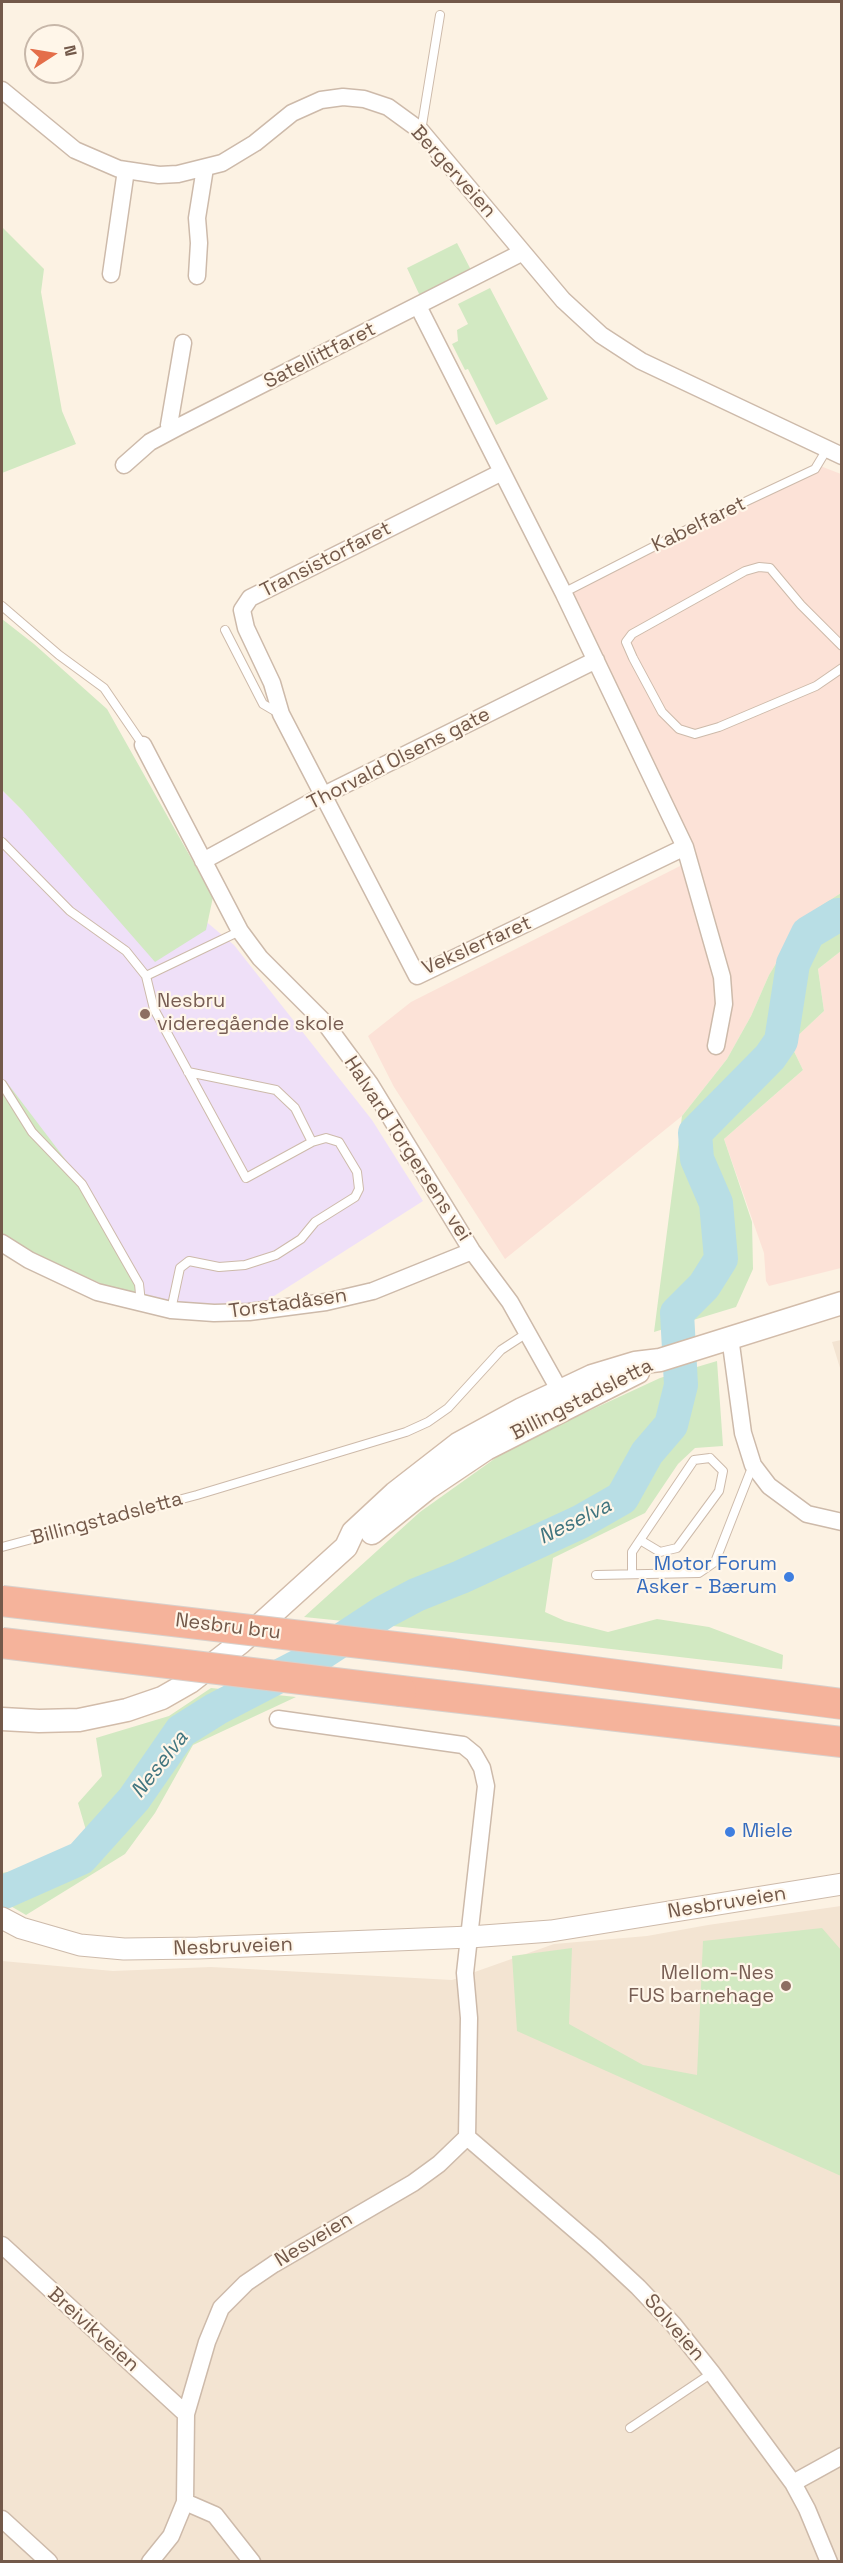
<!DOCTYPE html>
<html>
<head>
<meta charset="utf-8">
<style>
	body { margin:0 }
	#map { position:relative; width:843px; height:2563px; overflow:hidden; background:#fcf2e3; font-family:"Space Grotesk",sans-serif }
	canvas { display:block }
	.frame { position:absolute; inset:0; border:3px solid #73594a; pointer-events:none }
	.north { position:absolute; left:24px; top:24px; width:60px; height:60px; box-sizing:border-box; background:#fff6e9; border:2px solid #c7b7a9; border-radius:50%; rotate:78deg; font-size:16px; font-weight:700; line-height:24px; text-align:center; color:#73594a }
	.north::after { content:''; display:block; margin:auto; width:21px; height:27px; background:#e46e4a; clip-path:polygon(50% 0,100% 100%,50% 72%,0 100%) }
</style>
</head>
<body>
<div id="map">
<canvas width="843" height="2563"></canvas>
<div class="frame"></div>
<div class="north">N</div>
</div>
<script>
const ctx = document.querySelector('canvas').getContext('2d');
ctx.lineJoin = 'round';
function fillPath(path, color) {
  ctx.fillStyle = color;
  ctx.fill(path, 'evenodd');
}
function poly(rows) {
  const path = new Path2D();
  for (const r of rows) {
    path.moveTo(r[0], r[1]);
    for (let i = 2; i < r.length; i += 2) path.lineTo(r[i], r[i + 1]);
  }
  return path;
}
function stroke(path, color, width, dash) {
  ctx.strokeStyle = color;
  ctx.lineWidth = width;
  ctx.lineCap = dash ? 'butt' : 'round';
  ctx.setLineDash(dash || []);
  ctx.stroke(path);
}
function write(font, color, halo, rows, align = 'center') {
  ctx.font = font + ' "Space Grotesk",sans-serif';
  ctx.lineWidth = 4.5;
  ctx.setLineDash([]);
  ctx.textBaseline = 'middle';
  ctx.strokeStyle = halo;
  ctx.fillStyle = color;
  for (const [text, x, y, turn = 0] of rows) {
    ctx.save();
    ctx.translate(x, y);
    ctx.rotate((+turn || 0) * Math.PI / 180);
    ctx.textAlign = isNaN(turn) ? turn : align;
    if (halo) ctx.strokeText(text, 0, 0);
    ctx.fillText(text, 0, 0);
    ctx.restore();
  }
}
const residential = poly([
	[841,1340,842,1340,841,1371,832,1342],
	[841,1906,841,2561,2,2561,2,1961,113,1971,211,1967,452,1980,554,1944,647,1936,708,1925]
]);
const commercial = poly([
	[815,464,841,474,841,893,805,916,769,975,751,1016,727,1059,682,1116,505,1259,394,1087,368,1036,411,1002,684,864,558,598],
	[841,951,841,1268,769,1286,766,1281,764,1253,724,1139,803,1070,790,1043,824,1011,818,969]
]);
const education = poly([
	[2,790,23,811,154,878,234,945,372,1120,423,1201,249,1312,141,1304,2,1083]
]);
const green = poly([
	[2,227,44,269,41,292,62,411,76,444,2,473],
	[457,243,471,270,420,296,407,268],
	[490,288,548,399,496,425,468,369,465,370,452,344,458,341,457,330,468,324,458,304],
	[2,619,34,644,107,709,213,897,206,930,155,962,23,811,2,790],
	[841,893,841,951,818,969,824,1011,790,1043,803,1070,724,1139,752,1222,753,1269,736,1307,654,1332,682,1116,727,1059,751,1016,769,975,805,916],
	[5,1080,84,1184,144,1289,147,1304,21,1248,2,1237,2,1082],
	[717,1361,723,1446,695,1448,678,1464,645,1513,553,1558,545,1612,565,1621,608,1632,657,1619,709,1627,783,1655,782,1669,560,1643,304,1617,420,1512,511,1447,660,1378],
	[211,1688,296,1697,193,1745,155,1813,125,1854,26,1915,2,1901,2,1873,24,1869,71,1851,88,1837,78,1803,102,1776,96,1738,169,1716],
	[822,1928,841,1950,841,2176,517,2031,512,1956,572,1948,569,2024,643,2065,697,2075,703,1941]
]);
const river = poly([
	[2,1893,81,1858,134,1799,181,1731,216,1709,314,1658,384,1612,416,1595,461,1577,580,1522,622,1498,647,1453,671,1425,681,1385,677,1313,704,1286,721,1259,716,1203,697,1159,695,1133,770,1057,781,1041,793,964,808,933,838,915,842,915]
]);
const service = poly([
	[421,131,440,15],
	[563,593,700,523,815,469,827,449],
	[2,606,59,655,104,688,143,745],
	[225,630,263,704,280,714],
	[842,646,801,605,770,568,759,567,745,571,632,634,626,642,633,658,662,712,679,729,695,734,719,727,816,686,842,668],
	[2,842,70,911,126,951,146,976,240,931],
	[146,976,154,1009,246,1178,312,1142,326,1138,339,1142,357,1172,359,1189,355,1197,315,1222,301,1239,276,1255,245,1265,219,1267,189,1261,180,1268,171,1310],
	[188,1072,276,1090,295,1108,312,1142],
	[2,1084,32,1132,82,1184,139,1284,141,1303],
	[710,1458,723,1471,719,1491,677,1548,660,1552,640,1540,694,1460,710,1458],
	[2,1547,197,1495,406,1432,428,1422,448,1408,501,1350,527,1333],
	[632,1573,632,1552,640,1540],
	[596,1575,699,1573,715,1562,753,1465],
	[630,2428,712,2373]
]);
const minor = poly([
	[2,90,75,150,119,169,159,175,178,174,222,163,255,143,292,113,321,100,343,97,364,99,388,107,421,131,563,300,601,335,641,361,842,456],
	[111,274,126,170],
	[197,276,199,243,197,218,205,168],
	[418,306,564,594,685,847,722,977,724,1004,716,1046],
	[172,430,169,425,183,343],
	[124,465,150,442,180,426,521,253],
	[502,472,250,598,242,610,246,628,272,683,281,714,417,976,685,847],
	[143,745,240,931,260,958,325,1023,370,1084,472,1251,510,1302,565,1400],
	[203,861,322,796,596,660],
	[2,1243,29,1260,97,1292,171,1310,214,1313,249,1312,326,1302,373,1291,472,1251],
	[730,1337,743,1433,753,1465,769,1486,807,1514,842,1522],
	[467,2137,596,2248,638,2287,673,2324,712,2373,793,2483,807,2509,829,2562],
	[2,2245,186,2414],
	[793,2483,842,2456],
	[185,2502,215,2515,252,2562],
	[2,2519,49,2562],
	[150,2562,171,2536,185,2502,186,2414,207,2342,221,2308,246,2283,274,2264,413,2183,439,2164,467,2137,469,2018,465,1973,486,1786,482,1768,474,1754,463,1745,278,1719]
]);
const tertiary = poly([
	[2,1918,21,1928,80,1945,124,1949,198,1948,470,1937,551,1931,842,1884]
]);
const secondary = poly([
	[372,1533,428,1488,486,1449,638,1372],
	[2,1719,39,1721,79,1720,127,1710,162,1698,190,1682,240,1643,346,1547,353,1532,395,1493,458,1444,522,1409,592,1376,635,1363,660,1360,842,1303]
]);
const motorway = poly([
	[455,1654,842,1704],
	[401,1691,842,1742]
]);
const motorwayBridge = poly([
	[2,1601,455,1654],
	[2,1643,401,1691]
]);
const markers = [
	[145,1014,6,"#8d6e63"],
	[789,1577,6,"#3f7fe0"],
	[730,1832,6,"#3f7fe0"],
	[786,1986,6,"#8d6e63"]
];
const streetNames = [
	["Bergerveien",453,172,48],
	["Satellittfaret",320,356,-27],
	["Kabelfaret",699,525,-26],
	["Transistorfaret",326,560,-27],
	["Thorvald Olsens gate",399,759,-27],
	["Vekslerfaret",477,946,-24],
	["Halvard Torgersens vei",407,1149,57],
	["Torstadåsen",288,1304,-8],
	["Billingstadsletta",582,1400,-27],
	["Billingstadsletta",107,1519,-15],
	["Nesbru bru",228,1627,7],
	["Nesbruveien",727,1903,-9],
	["Nesbruveien",233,1947,-2],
	["Nesveien",314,2240,-31],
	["Solveien",674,2328,49],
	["Breivikveien",93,2330,42]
];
const educationNames = [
	["Nesbru",157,1002],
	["videregående skole",157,1025],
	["Mellom-Nes",774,1974,"right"],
	["FUS barnehage",774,1997,"right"]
];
const shopNames = [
	["Motor Forum",777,1565],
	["Asker - Bærum",777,1588],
	["Miele",742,1832,"left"]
];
const waterNames = [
	["Neselva",575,1522,-26],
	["Neselva",160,1765,-52]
];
fillPath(residential, '#f3e4d2');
fillPath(commercial, '#fce2d7');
fillPath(education, '#efe0f8');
fillPath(green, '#d2e9c2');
stroke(river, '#b8dee5', 34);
stroke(service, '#cdbaaa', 10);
stroke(minor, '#cdbaaa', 19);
stroke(tertiary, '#cdbaaa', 23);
stroke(secondary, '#d2bcaa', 25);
stroke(motorway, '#d8d1cc', 32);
stroke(service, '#fff', 8);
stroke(minor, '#fff', 16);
stroke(tertiary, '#fff', 21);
stroke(secondary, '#fff', 22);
stroke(motorway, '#f5b39b', 30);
stroke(motorwayBridge, '#d8d1cc', 32, []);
stroke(motorwayBridge, '#f5b39b', 30);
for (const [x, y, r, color] of markers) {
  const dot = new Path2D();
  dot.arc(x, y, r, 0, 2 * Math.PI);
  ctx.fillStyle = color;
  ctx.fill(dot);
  stroke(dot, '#fff6e9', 2);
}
write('20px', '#73594a', '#fff6e9', streetNames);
write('20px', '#785e54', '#fff6e9', educationNames, 'left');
write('20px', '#366cbe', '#fff6e9', shopNames, 'right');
write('italic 21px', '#41757f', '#fff6e9', waterNames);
</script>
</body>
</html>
